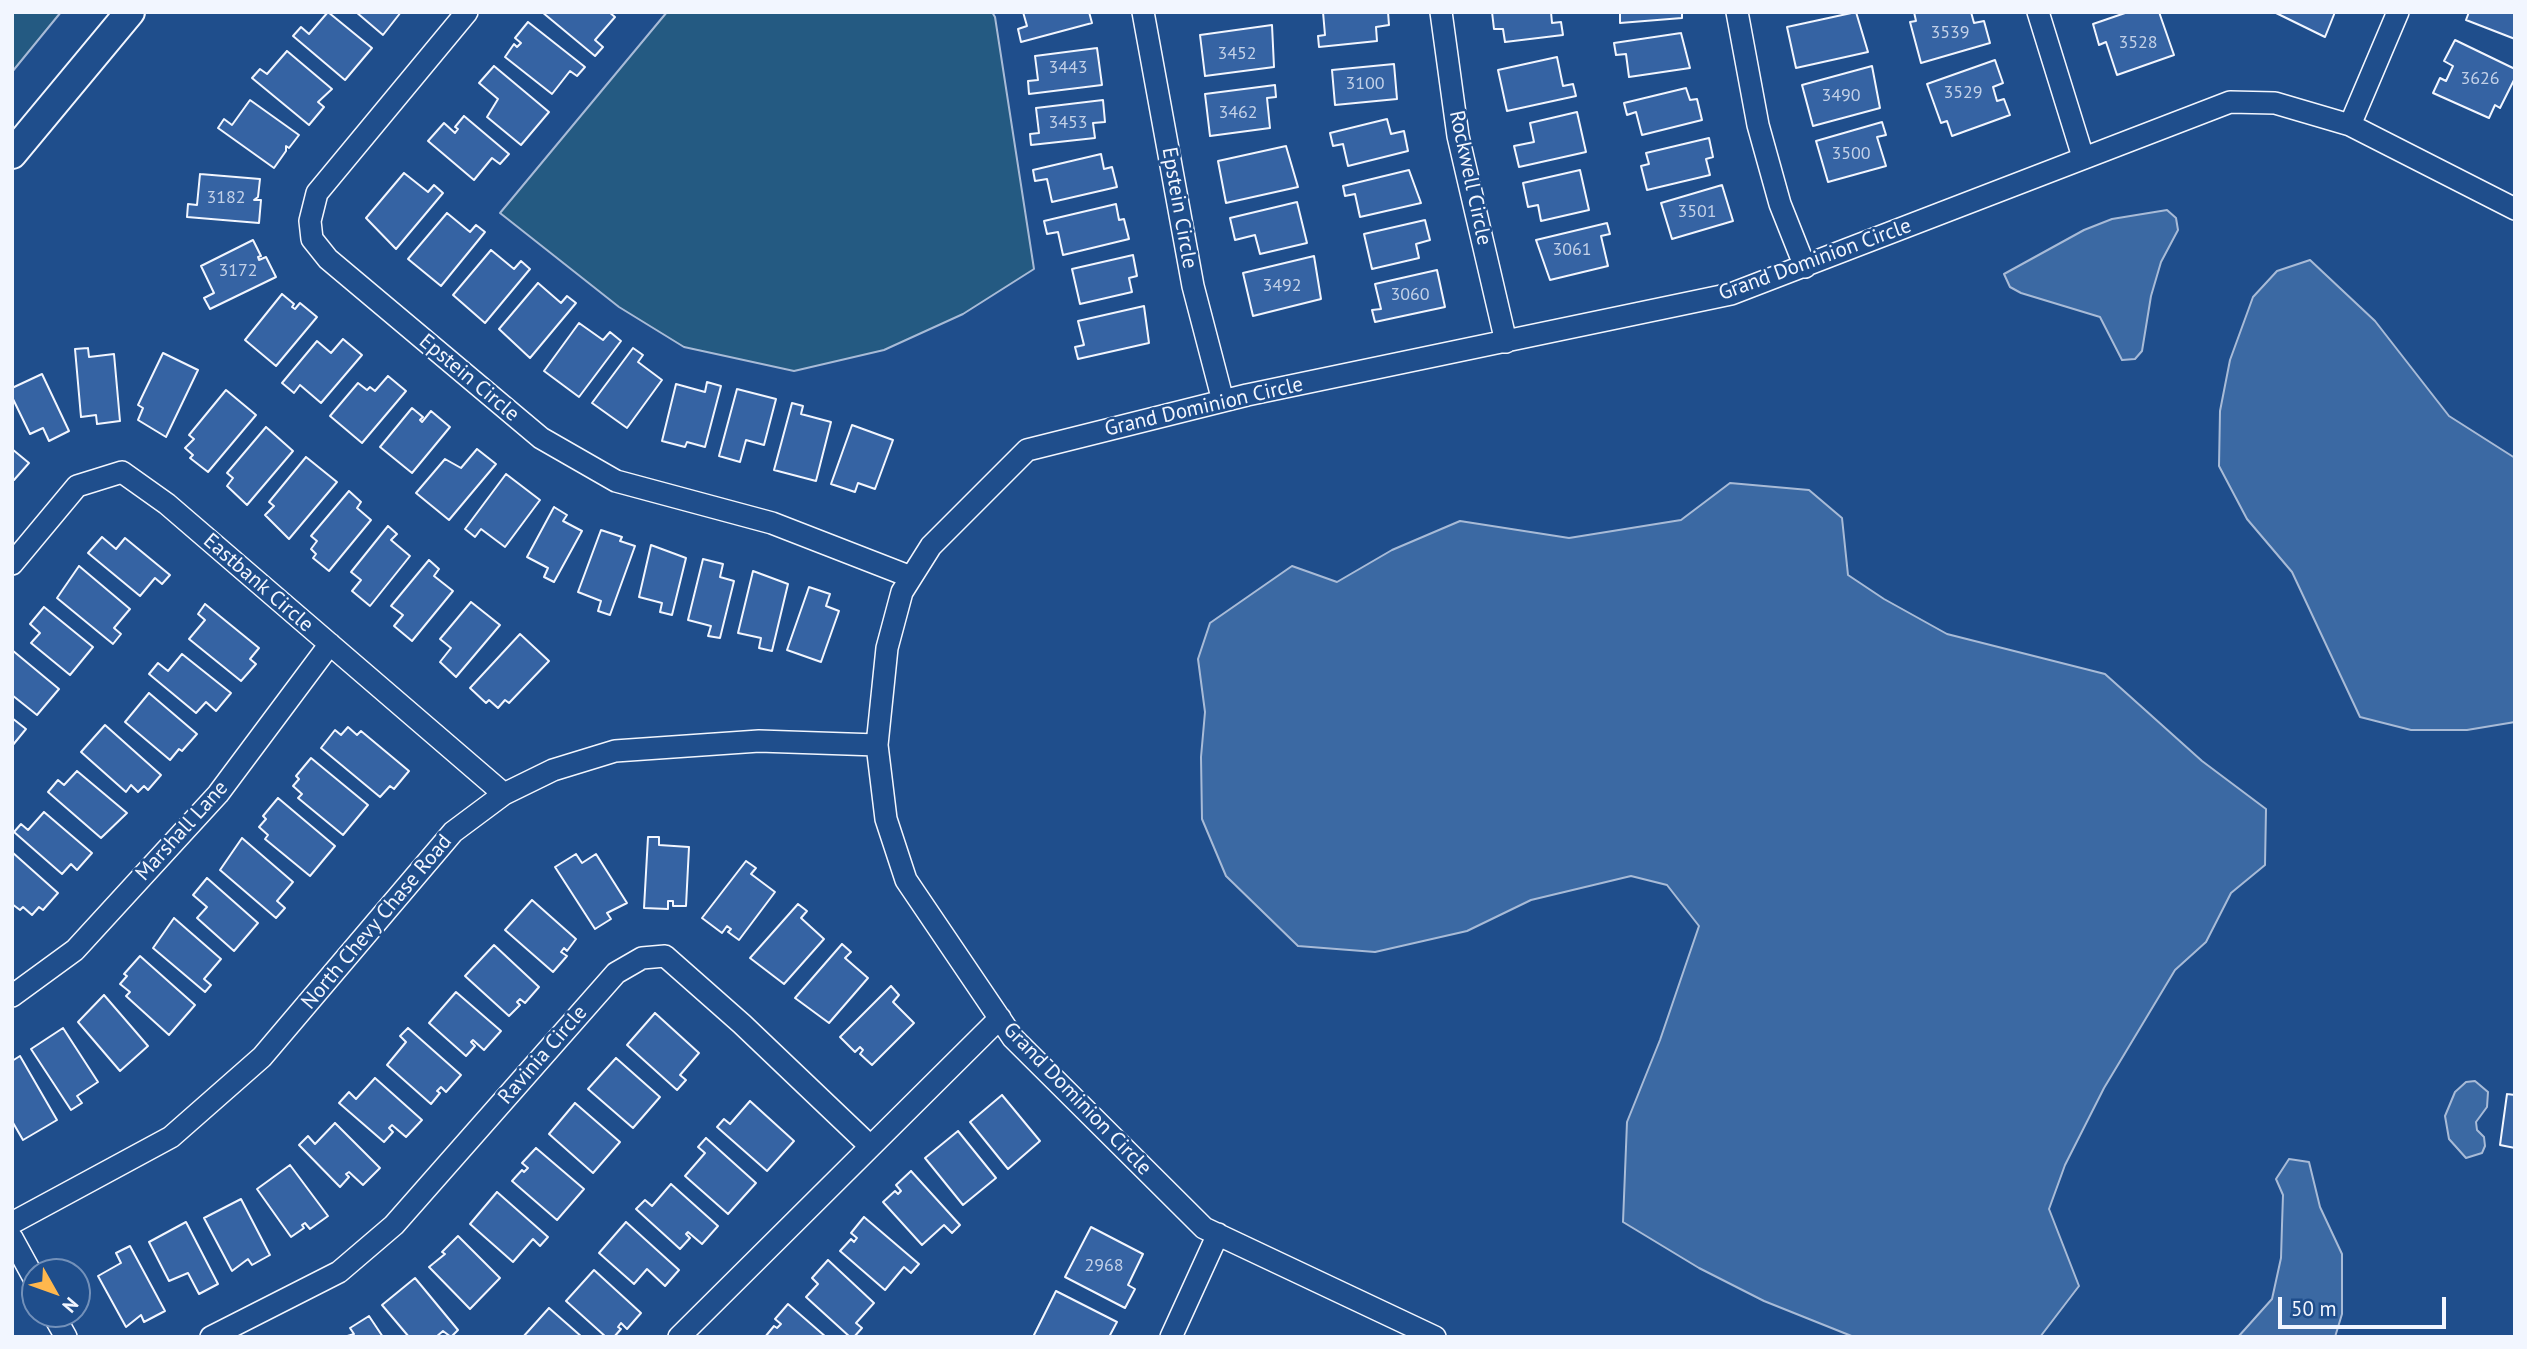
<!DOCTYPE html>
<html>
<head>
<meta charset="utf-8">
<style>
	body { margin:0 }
	#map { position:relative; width:2527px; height:1349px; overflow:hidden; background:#1f4e8c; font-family:"PT Sans",sans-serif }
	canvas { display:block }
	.frame { position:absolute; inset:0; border:14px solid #f2f6ff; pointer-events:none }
	.north { position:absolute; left:21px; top:1258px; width:70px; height:70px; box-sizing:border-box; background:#1f4e8c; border:2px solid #7391ba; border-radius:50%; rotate:130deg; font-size:19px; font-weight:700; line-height:28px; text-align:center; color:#f2f6ff }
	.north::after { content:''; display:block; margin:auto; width:24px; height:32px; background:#ffb74d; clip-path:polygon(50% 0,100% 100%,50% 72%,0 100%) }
	.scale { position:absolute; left:2278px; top:1297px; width:168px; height:32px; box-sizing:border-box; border:4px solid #f2f6ff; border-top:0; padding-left:9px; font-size:21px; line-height:24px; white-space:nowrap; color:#f2f6ff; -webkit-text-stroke:5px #1f4e8c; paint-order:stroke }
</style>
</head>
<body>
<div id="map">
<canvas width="2527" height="1349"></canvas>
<div class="frame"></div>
<div class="north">N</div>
<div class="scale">50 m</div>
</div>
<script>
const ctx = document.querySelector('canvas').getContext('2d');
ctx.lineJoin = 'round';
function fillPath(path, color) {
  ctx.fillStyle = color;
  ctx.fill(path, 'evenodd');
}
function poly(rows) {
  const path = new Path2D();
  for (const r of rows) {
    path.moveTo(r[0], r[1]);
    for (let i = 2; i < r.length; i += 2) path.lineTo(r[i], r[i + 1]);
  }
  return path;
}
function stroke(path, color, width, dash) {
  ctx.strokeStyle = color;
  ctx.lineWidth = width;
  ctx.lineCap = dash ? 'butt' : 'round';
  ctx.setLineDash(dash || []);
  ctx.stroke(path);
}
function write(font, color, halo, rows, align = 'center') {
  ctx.font = font + ' "PT Sans",sans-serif';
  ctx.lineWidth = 5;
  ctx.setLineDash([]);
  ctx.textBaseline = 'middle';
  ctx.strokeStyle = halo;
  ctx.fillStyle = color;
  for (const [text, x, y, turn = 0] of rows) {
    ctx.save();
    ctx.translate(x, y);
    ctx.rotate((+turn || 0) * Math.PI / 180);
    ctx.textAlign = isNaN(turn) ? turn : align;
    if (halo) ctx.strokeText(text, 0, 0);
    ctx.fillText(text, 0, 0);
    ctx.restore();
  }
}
const green = poly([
	[12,12,61,12,12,72,12,12],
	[667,12,992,12,995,17,1034,269,963,314,884,350,794,371,684,347,619,307,500,213,667,12]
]);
const water = poly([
	[2167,210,2176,218,2178,230,2161,262,2151,296,2142,351,2135,359,2122,360,2100,317,2021,293,2010,287,2004,274,2084,230,2112,219,2167,210],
	[2310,260,2375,321,2449,416,2515,458,2515,722,2467,730,2411,730,2360,717,2292,572,2247,519,2219,466,2220,411,2230,360,2253,297,2277,271,2310,260],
	[1730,483,1809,490,1842,518,1848,575,1884,599,1947,634,2105,674,2202,761,2266,809,2265,865,2231,893,2206,942,2175,970,2104,1088,2065,1165,2049,1209,2079,1286,2040,1337,1854,1337,1764,1301,1699,1268,1623,1222,1627,1122,1660,1040,1699,926,1667,885,1631,876,1531,900,1467,931,1375,952,1298,946,1226,876,1202,819,1201,757,1205,712,1198,659,1210,623,1292,566,1337,582,1392,550,1460,521,1569,538,1681,520,1730,483],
	[2475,1081,2488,1092,2487,1107,2476,1122,2477,1130,2484,1137,2485,1146,2482,1153,2466,1158,2449,1139,2445,1116,2455,1092,2466,1082,2475,1081],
	[2289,1159,2309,1162,2320,1207,2342,1254,2342,1314,2335,1337,2238,1337,2272,1299,2281,1258,2282,1225,2283,1195,2276,1179,2289,1159]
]);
const building = poly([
	[328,12,372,48,345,80,293,36,301,27,309,34,328,12],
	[356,12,401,12,383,35,356,12],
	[542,12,609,12,615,17,595,40,603,47,595,56,542,12],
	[1023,12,1089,12,1092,23,1021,42,1018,29,1027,26,1023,12],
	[1323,12,1388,12,1389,25,1376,27,1377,41,1319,47,1318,36,1325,35,1323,12],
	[1492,12,1551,12,1552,23,1561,22,1563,35,1505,42,1503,29,1494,29,1492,12],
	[1620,12,1682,12,1682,18,1620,23,1620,12],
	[1856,12,1868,52,1796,68,1787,27,1856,12],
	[1914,12,1971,12,1974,23,1984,21,1990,43,1921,63,1910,22,1916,21,1914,12],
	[2128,12,2159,12,2174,55,2117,75,2106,42,2099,45,2093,24,2128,12],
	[2274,12,2335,12,2325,37,2274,12],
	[2469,12,2515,12,2515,39,2466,20,2469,12],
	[528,22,585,67,577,76,570,71,552,94,505,57,514,44,517,47,521,43,515,38,528,22],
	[1272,25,1274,67,1205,76,1200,35,1272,25],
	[1681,33,1690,68,1629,77,1626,54,1616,55,1614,43,1681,33],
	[2455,40,2515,69,2515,78,2500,108,2495,105,2489,118,2433,93,2440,78,2446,81,2453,66,2444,61,2455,40],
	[1097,48,1102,85,1029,94,1028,81,1038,80,1035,56,1097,48],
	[287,51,332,89,318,102,324,107,309,125,252,78,260,69,267,74,287,51],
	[1557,57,1563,86,1573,84,1576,96,1507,111,1498,70,1557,57],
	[1995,60,2003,83,1993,87,1997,101,2004,99,2010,115,1952,136,1947,121,1941,123,1927,84,1995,60],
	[1394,64,1397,99,1335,105,1332,70,1394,64],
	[494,66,549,112,521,145,487,117,498,99,479,83,494,66],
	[1872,66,1880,108,1813,126,1802,85,1872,66],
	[1275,85,1276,97,1267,98,1270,128,1210,136,1205,94,1275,85],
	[1686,88,1690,100,1697,99,1702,120,1642,135,1636,112,1627,115,1624,103,1686,88],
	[250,100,299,135,289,148,286,146,286,151,274,168,218,128,224,119,232,125,250,100],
	[1103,100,1105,122,1093,123,1095,138,1031,145,1030,134,1039,133,1036,108,1103,100],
	[1577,112,1586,152,1519,167,1514,146,1534,142,1530,123,1577,112],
	[464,116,509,154,500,164,492,158,474,180,428,141,444,123,455,133,458,129,455,127,464,116],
	[1387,119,1391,134,1404,131,1408,151,1348,166,1343,144,1333,146,1330,133,1387,119],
	[1882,122,1886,135,1877,137,1886,166,1828,182,1816,141,1882,122],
	[1709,138,1713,157,1706,159,1710,175,1647,190,1641,166,1649,164,1646,153,1709,138],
	[1286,146,1298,187,1226,203,1218,161,1286,146],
	[1101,154,1104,169,1112,167,1117,187,1052,202,1047,179,1035,181,1033,170,1101,154],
	[1409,170,1421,203,1360,217,1355,194,1345,196,1343,186,1409,170],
	[1580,170,1589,210,1541,221,1538,205,1528,207,1523,183,1580,170],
	[404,173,428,192,434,185,443,193,396,249,366,218,404,173],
	[200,174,260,179,258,197,254,200,261,200,259,223,187,217,188,204,197,205,200,174],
	[1722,185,1733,221,1672,239,1661,203,1722,185],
	[1297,202,1307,243,1260,254,1255,235,1235,240,1230,218,1297,202],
	[1116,204,1119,220,1124,219,1129,239,1063,255,1058,232,1047,234,1044,221,1116,204],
	[447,213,470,232,476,225,485,232,441,286,408,259,447,213],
	[1425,220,1430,240,1416,244,1419,258,1372,269,1364,234,1425,220],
	[1607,223,1610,234,1601,236,1608,266,1550,280,1536,240,1607,223],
	[253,240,261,256,258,257,259,260,266,257,276,277,210,309,204,298,214,293,201,266,253,240],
	[491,250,514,269,521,261,530,269,485,323,453,295,491,250],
	[1133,255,1137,276,1129,278,1132,292,1080,304,1072,269,1133,255],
	[1314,256,1321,299,1253,316,1243,273,1314,256],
	[1437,270,1445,307,1375,322,1372,310,1381,309,1375,284,1437,270],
	[538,283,561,303,567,296,576,303,530,358,499,329,538,283],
	[282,294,294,304,292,307,295,309,300,303,317,317,276,366,245,340,282,294],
	[1144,306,1149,343,1078,359,1075,347,1084,345,1078,321,1144,306],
	[579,323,603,340,610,332,621,341,579,397,544,371,579,323],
	[343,339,362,355,321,403,300,385,294,393,282,383,317,341,331,353,343,339],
	[88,348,89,357,114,354,120,421,97,424,96,415,81,417,75,349,88,348],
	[633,348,643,355,638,362,662,380,627,428,592,403,633,348],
	[163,353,198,370,166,437,138,420,143,408,138,405,163,353],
	[42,374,69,431,49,441,43,428,30,434,12,397,12,388,42,374],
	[388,376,406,391,362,443,330,416,358,383,367,390,370,387,375,391,388,376],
	[707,382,721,386,705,447,687,442,685,447,662,441,676,384,705,392,707,382],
	[737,389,776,399,764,445,746,440,740,462,719,456,737,389],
	[226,390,256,415,208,472,190,458,193,455,185,448,194,439,189,435,226,390],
	[792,403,803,406,801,414,831,422,816,481,774,470,792,403],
	[412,408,423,417,420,420,422,422,431,411,450,427,412,473,380,447,412,408],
	[852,425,893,440,875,489,858,483,855,492,831,484,852,425],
	[266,427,293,451,247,505,227,486,233,478,227,473,266,427],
	[12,449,29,463,14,480,12,479,12,449],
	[477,449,496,464,449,520,416,493,445,459,461,468,477,449],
	[306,457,337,482,289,539,265,515,274,506,269,502,306,457],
	[506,474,540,500,505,547,481,529,475,537,465,529,506,474],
	[349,491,361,502,357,508,371,520,329,571,313,558,316,554,311,549,317,541,311,536,349,491],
	[554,507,567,515,563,521,582,531,554,582,544,577,548,568,527,557,554,507],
	[388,526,397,534,391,540,410,556,370,606,352,591,361,580,351,572,388,526],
	[601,530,622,537,620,541,635,546,610,615,598,611,601,601,578,592,601,530],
	[102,537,116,549,125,538,170,575,162,584,155,578,140,596,88,553,102,537],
	[651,545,686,558,672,615,660,612,662,603,639,597,651,545],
	[703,559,723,564,720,577,734,581,720,638,708,636,711,626,688,620,703,559],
	[429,560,439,569,434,576,453,591,412,641,394,626,403,615,391,606,429,560],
	[79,566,130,609,114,628,121,634,113,644,57,598,79,566],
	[753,571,788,584,772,651,759,648,761,638,738,633,753,571],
	[809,587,830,594,826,606,839,611,821,662,787,650,809,587],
	[471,602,500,625,456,677,440,662,451,648,440,639,471,602],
	[205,604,259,648,250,659,256,664,241,681,189,639,205,620,198,614,205,604],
	[44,607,93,647,70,675,31,643,40,633,30,624,44,607],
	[520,634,549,661,509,703,505,700,498,708,489,700,486,703,470,688,520,634],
	[12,650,59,689,37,715,12,695,12,650],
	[182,654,231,693,216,711,206,702,196,713,149,674,158,663,168,671,182,654],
	[149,693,197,734,182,751,179,749,170,760,125,722,149,693],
	[12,718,26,729,12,746,12,718],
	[105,725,161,775,148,790,144,786,138,792,131,785,126,792,81,752,105,725],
	[348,727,357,735,361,731,409,771,394,789,390,786,380,797,321,748,335,730,341,735,348,727],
	[311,758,368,805,343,835,298,798,302,794,293,786,299,779,296,776,311,758],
	[77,771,127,813,101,838,48,792,58,780,64,785,77,771],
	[278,798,335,846,310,876,265,839,268,835,259,827,266,819,263,816,278,798],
	[44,812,92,853,77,870,71,864,62,874,14,832,21,824,28,830,44,812],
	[648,837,659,837,659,845,689,847,686,906,673,906,673,901,668,901,668,909,644,908,648,837],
	[242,838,293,882,277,901,285,908,276,918,220,870,242,838],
	[12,852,58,893,43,910,39,907,32,915,23,907,20,910,12,904,12,852],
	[576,854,582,863,596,854,627,903,607,913,611,919,595,929,555,867,576,854],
	[746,861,756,868,751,874,775,892,739,940,728,932,731,929,727,926,722,933,702,918,746,861],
	[207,878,258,923,234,951,197,918,207,907,193,895,207,878],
	[532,900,576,939,567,951,564,948,561,952,567,956,553,972,505,930,532,900],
	[798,904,807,911,801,918,824,939,784,984,750,958,798,904],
	[174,918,221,959,204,979,211,985,205,992,153,948,174,918],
	[842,944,851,952,845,958,868,978,829,1023,795,998,842,944],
	[494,945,539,987,525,1003,520,999,517,1002,520,1005,509,1016,465,976,494,945],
	[140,956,195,1005,169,1035,126,996,130,992,120,984,127,976,124,974,140,956],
	[891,986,899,995,893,1002,914,1023,872,1065,860,1054,863,1050,860,1047,855,1052,840,1037,891,986],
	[456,992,501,1031,484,1050,473,1040,471,1042,475,1046,466,1056,429,1023,456,992],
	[104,995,148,1046,120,1071,78,1022,104,995],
	[655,1013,699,1053,680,1075,686,1080,677,1090,627,1045,655,1013],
	[63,1028,98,1082,77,1096,82,1103,71,1110,31,1049,63,1028],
	[408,1028,461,1075,446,1092,441,1087,437,1091,440,1093,431,1104,387,1065,406,1042,400,1036,408,1028],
	[20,1056,57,1120,23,1140,12,1121,12,1061,20,1056],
	[616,1058,660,1097,633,1128,588,1089,616,1058],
	[375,1078,422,1120,406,1137,392,1125,389,1128,393,1132,384,1142,339,1103,349,1092,356,1099,375,1078],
	[2507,1094,2515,1095,2515,1148,2500,1145,2507,1094],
	[1002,1095,1040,1141,1008,1169,970,1122,1002,1095],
	[750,1101,794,1141,767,1171,717,1127,724,1119,730,1124,750,1101],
	[575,1103,620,1142,593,1173,549,1134,575,1103],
	[335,1123,380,1168,363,1185,349,1172,346,1174,349,1177,340,1187,299,1145,308,1136,315,1144,335,1123],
	[958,1131,996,1178,963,1205,925,1158,958,1131],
	[706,1138,756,1183,728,1214,685,1176,705,1153,698,1147,706,1138],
	[536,1148,584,1189,557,1220,512,1181,522,1170,524,1172,528,1168,522,1163,536,1148],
	[290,1165,328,1216,310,1229,305,1223,302,1225,304,1228,291,1237,257,1189,290,1165],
	[911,1171,960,1225,952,1233,944,1225,922,1245,883,1202,895,1191,898,1194,901,1191,896,1185,911,1171],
	[671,1184,718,1226,702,1244,688,1232,686,1234,690,1238,680,1249,636,1209,645,1200,652,1206,671,1184],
	[497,1192,548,1237,540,1246,533,1239,513,1262,470,1224,497,1192],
	[241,1199,270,1255,252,1265,248,1259,232,1271,204,1218,241,1199],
	[864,1217,919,1264,911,1273,904,1267,885,1290,840,1251,851,1239,854,1242,857,1238,851,1233,864,1217],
	[186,1222,218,1284,199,1294,188,1273,169,1281,149,1242,186,1222],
	[626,1222,679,1270,665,1286,647,1269,634,1284,599,1253,626,1222],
	[1091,1227,1143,1254,1128,1285,1135,1289,1125,1308,1065,1277,1091,1227],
	[458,1236,500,1278,470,1309,429,1267,445,1254,442,1252,458,1236],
	[130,1246,165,1311,144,1322,141,1315,126,1327,98,1276,121,1263,116,1253,130,1246],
	[828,1260,874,1303,856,1323,862,1328,854,1337,850,1337,806,1297,818,1284,812,1278,828,1260],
	[594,1270,641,1313,627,1329,621,1323,618,1327,621,1329,614,1337,606,1337,566,1301,594,1270],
	[415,1278,458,1330,451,1337,443,1331,436,1337,409,1337,382,1305,415,1278],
	[1056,1291,1117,1322,1109,1337,1033,1337,1056,1291],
	[788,1304,826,1337,765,1337,774,1326,777,1328,781,1324,775,1319,788,1304],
	[549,1308,582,1337,523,1337,549,1308],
	[369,1316,383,1337,344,1337,354,1334,350,1328,369,1316]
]);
const street = poly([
	[467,12,317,193,310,221,312,239,328,259,541,438,616,481,772,523,911,577],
	[1143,12,1193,286,1223,401],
	[1441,12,1458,136,1506,342],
	[1737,12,1758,125,1780,204,1805,267],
	[2038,12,2083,157],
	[2350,125,2398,12],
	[12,564,77,486,122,472,167,504,504,794],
	[12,996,75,950,218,794,330,644],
	[12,1223,171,1137,262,1057,453,832,504,794,553,770,615,751,759,741,877,745],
	[12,1238,35,1280],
	[53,1314,66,1337],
	[211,1337,339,1272,394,1225,616,973,642,958,665,956,742,1024,870,1146],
	[679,1337,1000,1018],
	[1171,1337,1218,1234],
	[1435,1337,1204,1228,1013,1038,906,880,886,819,877,745,887,648,902,592,931,546,1027,450,1247,395,1731,294,2230,102,2275,103,2350,125,2515,209]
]);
const secondary = poly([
	[12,154,130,12]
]);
const numberNames = [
	["3539",1950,33],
	["3528",2138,43],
	["3452",1237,54],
	["3443",1068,68],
	["3626",2480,79],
	["3100",1365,84],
	["3529",1963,93],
	["3490",1841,96],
	["3462",1238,113],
	["3453",1068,123],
	["3500",1851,154],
	["3182",226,198],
	["3501",1697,212],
	["3061",1572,250],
	["3172",238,271],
	["3492",1282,286],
	["3060",1410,295],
	["2968",1104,1266]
];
const streetNames = [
	["Rockwell Circle",1470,178,78],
	["Epstein Circle",1179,208,80],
	["Grand Dominion Circle",1815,260,-20],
	["Epstein Circle",469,378,40],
	["Grand Dominion Circle",1204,407,-13],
	["Eastbank Circle",258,583,41],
	["Marshall Lane",182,831,-48],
	["North Chevy Chase Road",377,922,-50],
	["Ravinia Circle",543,1055,-49],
	["Grand Dominion Circle",1077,1099,46]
];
fillPath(green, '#245a82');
stroke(green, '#a8bbd7', 2);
fillPath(water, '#3b69a3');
stroke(water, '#a8bbd7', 2);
fillPath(building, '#3563a3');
stroke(building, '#f2f6ff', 2);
stroke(street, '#f2f6ff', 24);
stroke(secondary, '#f2f6ff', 32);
stroke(street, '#1f4e8c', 21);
stroke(secondary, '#1f4e8c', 28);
write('18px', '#c3d1e8', null, numberNames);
write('21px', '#f2f6ff', '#1f4e8c', streetNames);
</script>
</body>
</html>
